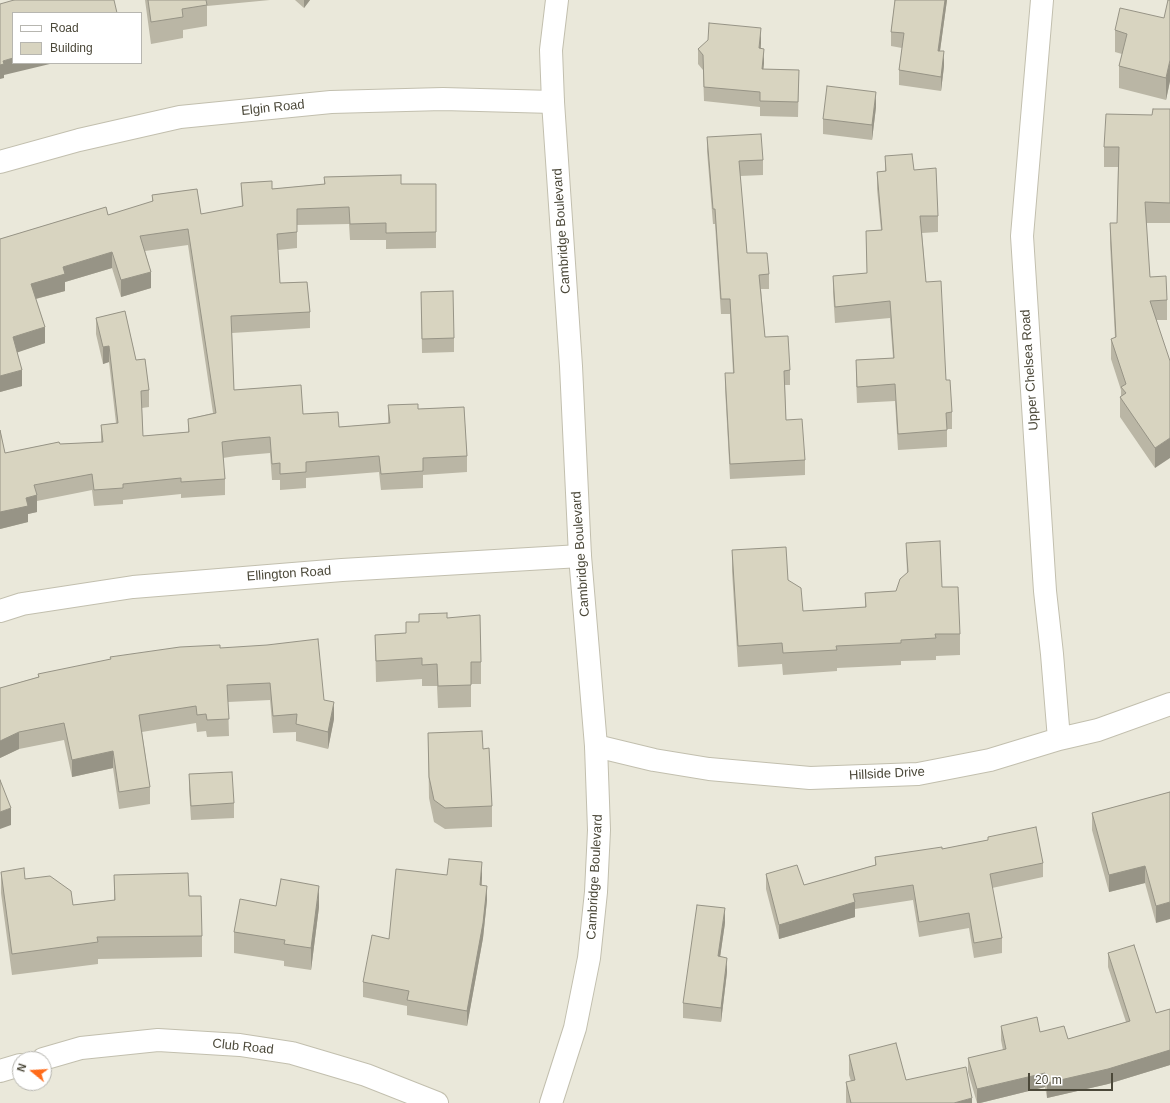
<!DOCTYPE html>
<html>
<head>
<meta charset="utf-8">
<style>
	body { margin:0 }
	#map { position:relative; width:1170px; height:1103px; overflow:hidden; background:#f6f5ec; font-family:Helvetica,sans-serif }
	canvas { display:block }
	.legend { position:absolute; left:12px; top:12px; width:130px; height:52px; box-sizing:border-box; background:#fff; border:1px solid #b7b6b0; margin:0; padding:5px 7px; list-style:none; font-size:12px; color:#4b4839 }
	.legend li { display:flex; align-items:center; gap:8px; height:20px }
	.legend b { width:20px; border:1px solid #b7b6b0 }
	.north { position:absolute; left:12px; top:1051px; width:40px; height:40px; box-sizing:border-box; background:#fff; border:1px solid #b7b6b0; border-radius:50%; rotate:288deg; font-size:11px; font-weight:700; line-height:16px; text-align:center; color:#4b4839 }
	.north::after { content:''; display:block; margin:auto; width:14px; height:18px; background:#ff6b1a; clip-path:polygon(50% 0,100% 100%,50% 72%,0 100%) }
	.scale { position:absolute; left:1028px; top:1073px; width:85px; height:18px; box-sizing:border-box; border:2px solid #4b4839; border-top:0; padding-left:5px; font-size:12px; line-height:14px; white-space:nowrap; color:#4b4839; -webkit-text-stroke:3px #fff; paint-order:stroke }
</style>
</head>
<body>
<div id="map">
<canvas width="1170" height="1103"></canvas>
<ul class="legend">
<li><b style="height:5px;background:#fff"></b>Road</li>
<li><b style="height:11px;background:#d8d4c0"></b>Building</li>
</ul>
<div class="north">N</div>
<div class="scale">20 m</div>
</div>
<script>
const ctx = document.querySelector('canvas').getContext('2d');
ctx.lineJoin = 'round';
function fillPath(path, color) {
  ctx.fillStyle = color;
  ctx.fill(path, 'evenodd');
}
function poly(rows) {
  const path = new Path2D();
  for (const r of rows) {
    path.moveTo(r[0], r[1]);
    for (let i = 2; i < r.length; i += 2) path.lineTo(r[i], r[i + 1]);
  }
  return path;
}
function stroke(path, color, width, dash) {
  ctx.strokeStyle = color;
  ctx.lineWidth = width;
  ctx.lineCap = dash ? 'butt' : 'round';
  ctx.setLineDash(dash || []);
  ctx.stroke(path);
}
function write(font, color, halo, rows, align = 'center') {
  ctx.font = font + ' Helvetica,sans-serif';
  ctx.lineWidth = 3;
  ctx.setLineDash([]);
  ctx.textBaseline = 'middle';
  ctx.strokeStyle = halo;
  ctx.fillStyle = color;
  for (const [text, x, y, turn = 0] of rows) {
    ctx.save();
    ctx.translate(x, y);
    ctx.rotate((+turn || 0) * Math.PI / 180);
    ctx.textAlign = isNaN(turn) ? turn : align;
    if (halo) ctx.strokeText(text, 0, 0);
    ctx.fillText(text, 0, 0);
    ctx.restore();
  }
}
const residential = poly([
	[0,0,1170,0,1170,1103,0,1103],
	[13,13,141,13,141,63,13,63],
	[20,1059,44,1059,44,1083,20,1083]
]);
const minor = poly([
	[1042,0,1022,236,1045,591,1052,654,1059,739],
	[0,162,79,140,180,117,331,102,443,99,553,102],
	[0,611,22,604,133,587,342,570,580,556],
	[596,746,654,760,709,769,810,778,918,774,990,760,1059,739,1098,730,1170,704],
	[43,1059,81,1048,158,1040,240,1045,292,1053,366,1075,437,1103],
	[0,1071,20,1065]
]);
const tertiary = poly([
	[551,1103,575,1028,589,958,596,892,599,830,596,746,580,556,571,366,553,102,551,50,557,0]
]);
const wall = poly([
	[145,0,270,0,207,6,207,26,183,30,183,38,151,44],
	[295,0,310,0,304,8],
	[895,0,947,0,940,51,944,66,941,91,899,85,899,70,902,48,891,46,891,32],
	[1164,18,1170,81,1166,100,1119,88,1119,66,1122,54,1115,52,1115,30],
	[761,43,761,48,764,63,763,69,799,70,798,117,760,116,760,107,704,101,703,70,698,64,698,49],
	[876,107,872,140,823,134,823,119],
	[1170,109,1170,223,1146,223,1150,277,1167,300,1167,320,1157,320,1155,468,1120,417,1120,397,1121,397,1121,390,1111,359,1111,339,1115,338,1110,243,1110,223,1117,223,1118,167,1104,167,1104,147,1152,115],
	[707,137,763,160,763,175,740,176,747,253,769,274,769,289,761,289,765,337,790,370,790,385,785,385,786,420,805,460,805,475,730,479,725,388,725,373,733,373,730,314,721,314,715,224,713,224,707,151],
	[885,156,914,170,938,216,938,232,922,233,926,282,952,412,952,429,947,429,947,447,898,450,895,401,857,403,856,377,856,360,893,358,890,318,835,323,833,292,833,276,867,273,866,231,881,230,877,189,877,172,885,171],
	[401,175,401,184,436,184,436,248,386,249,386,240,350,240,349,224,297,225,297,248,278,250,280,283,307,282,310,312,310,328,232,333,234,390,301,385,303,414,338,412,339,427,388,423,388,405,418,404,418,409,464,407,467,456,467,472,423,475,423,488,381,490,379,472,306,478,306,488,280,490,280,480,272,480,270,453,236,456,223,458,225,479,225,495,181,498,181,494,123,500,123,504,94,506,92,490,37,501,37,512,28,514,28,522,0,529,0,430,5,453,59,442,60,444,101,442,101,425,116,423,109,362,103,364,96,334,96,318,125,311,136,360,145,359,149,390,149,407,142,408,143,436,188,432,188,419,213,413,188,245,145,251,151,272,151,288,121,297,112,268,65,282,65,291,36,299,45,327,45,343,17,352,22,370,22,386,0,392,0,239,106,207,108,215,152,202,152,195,197,189,201,214,242,207,241,183,272,181,272,189,324,184,324,177],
	[421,292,454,338,454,352,422,353],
	[906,543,942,587,960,634,960,655,936,656,936,660,901,661,901,665,837,668,837,671,783,675,782,664,738,667,732,571,732,550,788,580,803,611,865,607,865,593,896,591,907,573],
	[447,618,481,662,481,684,471,684,471,707,438,708,437,686,422,686,422,679,376,682,375,635,406,633,406,622,419,622],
	[220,648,324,700,334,719,328,749,296,741,296,732,273,733,270,700,228,702,229,736,207,737,206,731,197,732,196,723,142,732,150,787,150,804,119,809,113,768,72,777,64,740,19,749,0,758,0,688,38,677,38,674],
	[428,733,483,749,492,806,492,827,445,829,434,822,429,798],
	[189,774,234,803,234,818,191,820,189,789],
	[1170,792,1156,923,1145,883,1109,892,1092,830,1092,813],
	[988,837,1043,863,1043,877,992,888,1002,938,1002,953,974,958,969,928,919,937,913,900,855,909,855,917,779,939,766,889,766,874,804,885,875,865,875,857,942,849,988,840],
	[1,872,25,879,73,905,114,900,114,875,189,896,202,936,202,957,98,959,98,964,12,975,1,893],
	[447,875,482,877,482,885,487,900,483,938,467,1026,407,1015,407,1006,363,997,363,982,389,939],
	[276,906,319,907,311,970,284,966,284,961,234,953,234,932],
	[725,923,720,957,727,972,721,1022,683,1018,683,1003],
	[1108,953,1156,1013,1170,1009,1170,1065,1108,1084,1047,1098,1045,1087,980,1103,977,1103,968,1072,968,1058,1003,1050,1001,1040,1001,1026,1040,1032,1068,1039,1126,1022,1108,967],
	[849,1055,906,1080,972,1103,846,1103,846,1082,851,1081,849,1075]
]);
const shadedWall = poly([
	[304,0,310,0,304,8],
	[945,0,947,0,938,65,938,51],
	[761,28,761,43,759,63,759,48],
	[764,49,764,63,762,84,762,69],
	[944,51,944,66,941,91,941,77],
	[13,58,13,63,54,63,4,75,4,78,0,79,0,65,3,61],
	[1170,60,1170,81,1166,100,1166,78],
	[876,92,876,107,872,140,872,125],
	[112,252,112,268,65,282,65,291,31,300,31,284,63,267],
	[151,272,151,288,121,297,121,280],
	[45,327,45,343,13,354,13,337],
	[109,346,109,362,103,364,103,347],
	[22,370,22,386,0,392,0,376],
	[1170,438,1170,458,1155,468,1155,448],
	[37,495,37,512,28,514,28,522,0,529,0,512,26,498],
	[334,702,334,719,328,749,328,732],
	[19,732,19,749,0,758,0,741],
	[113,751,113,768,72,777,72,760],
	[11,808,11,825,0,829,0,812],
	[482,862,482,877,480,900,480,885],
	[1145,866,1145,883,1109,892,1109,875],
	[319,886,319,907,311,970,311,948],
	[487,886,487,900,483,938,467,1026,467,1011],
	[855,902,855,917,779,939,779,925],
	[1170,902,1170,919,1156,923,1156,906],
	[725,908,725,923,718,971,718,956],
	[727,958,727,972,721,1022,721,1008],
	[1170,1050,1170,1065,1108,1084,1047,1098,1047,1083],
	[1045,1073,1045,1087,980,1103,977,1103,977,1089],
	[972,1098,972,1103,954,1103]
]);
const building = poly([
	[14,0,114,0,117,13,13,13,13,58,3,61,4,64,0,65,0,4,14,0],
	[148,0,206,0,207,5,182,9,183,17,151,22,148,0],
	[895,0,945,0,938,51,944,51,941,77,899,70,904,33,891,32,895,0],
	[1168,0,1170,0,1170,60,1166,78,1119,66,1127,34,1115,30,1120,8,1164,18,1168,0],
	[709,23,761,28,759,48,764,49,762,69,799,70,798,102,760,101,760,92,704,87,703,55,698,49,708,40,709,23],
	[827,86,876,92,872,125,823,119,827,86],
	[1153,109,1170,109,1170,203,1145,202,1150,277,1166,276,1167,300,1150,301,1170,361,1170,438,1155,448,1120,397,1126,393,1121,387,1126,384,1111,339,1116,337,1110,223,1117,223,1119,147,1104,147,1106,114,1152,115,1153,109],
	[761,134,763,160,739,161,747,253,767,253,769,274,759,275,765,337,788,336,790,370,784,371,786,420,802,419,805,460,730,464,725,373,734,373,730,299,721,299,715,209,713,209,707,137,761,134],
	[912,154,914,170,936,168,938,216,920,216,926,282,941,281,946,380,950,380,952,412,946,413,947,430,898,434,895,384,857,387,856,360,894,358,890,301,835,307,833,276,867,273,866,231,882,230,877,172,886,171,885,156,912,154],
	[401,175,401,184,436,184,436,232,386,233,386,223,350,224,349,207,297,209,297,232,277,234,280,283,307,282,310,312,231,316,234,390,301,385,303,414,338,412,339,427,390,423,388,405,418,404,418,409,464,407,467,456,423,458,423,471,381,474,379,456,306,462,306,472,280,474,280,463,272,464,270,437,236,440,222,442,225,479,181,482,181,478,123,484,123,488,94,490,92,474,34,485,37,495,26,498,28,506,0,512,0,430,5,453,59,442,60,444,103,442,101,425,118,423,109,346,103,347,96,318,125,311,136,360,145,359,149,390,141,391,143,436,189,432,188,419,216,413,188,229,140,236,151,272,121,280,112,252,63,267,65,274,31,284,45,327,13,337,22,370,0,376,0,239,106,207,108,215,153,201,152,195,197,189,201,214,243,206,241,183,272,181,272,189,325,184,324,177,401,175],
	[453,291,454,338,422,339,421,292,453,291],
	[940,541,942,587,958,587,960,634,935,634,936,638,901,640,901,643,836,646,837,650,783,653,782,643,738,646,732,550,786,547,788,580,801,588,803,611,866,607,865,593,896,591,900,579,908,572,906,543,940,541],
	[447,613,447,618,480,615,481,662,471,662,471,685,438,686,437,664,422,665,422,658,376,661,375,635,406,633,406,622,419,622,419,614,447,613],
	[318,639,324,700,334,702,328,732,296,724,297,714,273,716,270,683,227,685,229,719,207,720,206,714,197,715,196,706,139,715,150,787,119,792,113,751,72,760,64,723,19,732,0,741,0,688,39,677,38,674,111,659,110,657,180,647,220,645,220,648,267,645,318,639],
	[482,731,483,749,489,748,492,806,445,808,434,800,429,777,428,733,482,731],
	[232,772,234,803,191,806,189,774,232,772],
	[0,780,11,808,0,812,0,780],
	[1170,792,1170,902,1156,906,1145,866,1109,875,1092,813,1170,792],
	[1036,827,1043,863,990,874,1002,938,974,943,969,913,919,922,913,885,853,894,855,902,779,925,766,874,797,865,804,885,876,865,875,857,942,847,942,849,988,840,988,837,1036,827],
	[449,859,482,862,480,885,487,886,483,923,467,1011,407,1000,409,991,363,982,372,935,389,939,396,869,447,875,449,859],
	[24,868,25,879,50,876,71,891,73,905,115,900,114,875,188,873,189,896,201,896,202,936,97,937,98,942,12,954,1,872,24,868],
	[281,879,319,886,311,948,284,944,285,940,234,932,240,899,276,906,281,879],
	[697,905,725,908,718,956,727,958,721,1008,683,1003,697,905],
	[1134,945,1156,1013,1170,1009,1170,1050,1108,1069,1047,1083,1045,1073,977,1089,968,1058,1006,1049,1001,1026,1037,1017,1040,1032,1064,1026,1068,1039,1130,1021,1108,953,1134,945],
	[896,1043,906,1080,966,1067,972,1098,954,1103,851,1103,846,1082,855,1080,849,1055,896,1043]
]);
const streetNames = [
	["Elgin Road",273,108,-6],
	["Cambridge Boulevard",562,231,-94],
	["Upper Chelsea Road",1030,370,-94],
	["Cambridge Boulevard",581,554,-94],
	["Ellington Road",289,574,-4],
	["Hillside Drive",887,774,-3],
	["Cambridge Boulevard",595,877,-87],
	["Club Road",243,1047,6]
];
fillPath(residential, '#eae8da');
stroke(minor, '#c2bfae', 24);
stroke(tertiary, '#c2bfae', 24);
stroke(minor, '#fff', 22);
stroke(tertiary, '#fff', 22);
fillPath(wall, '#bab6a5');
fillPath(shadedWall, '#979486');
fillPath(building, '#d8d4c0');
stroke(building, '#979486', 1);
write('13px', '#4b4839', '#fff', streetNames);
</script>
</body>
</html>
